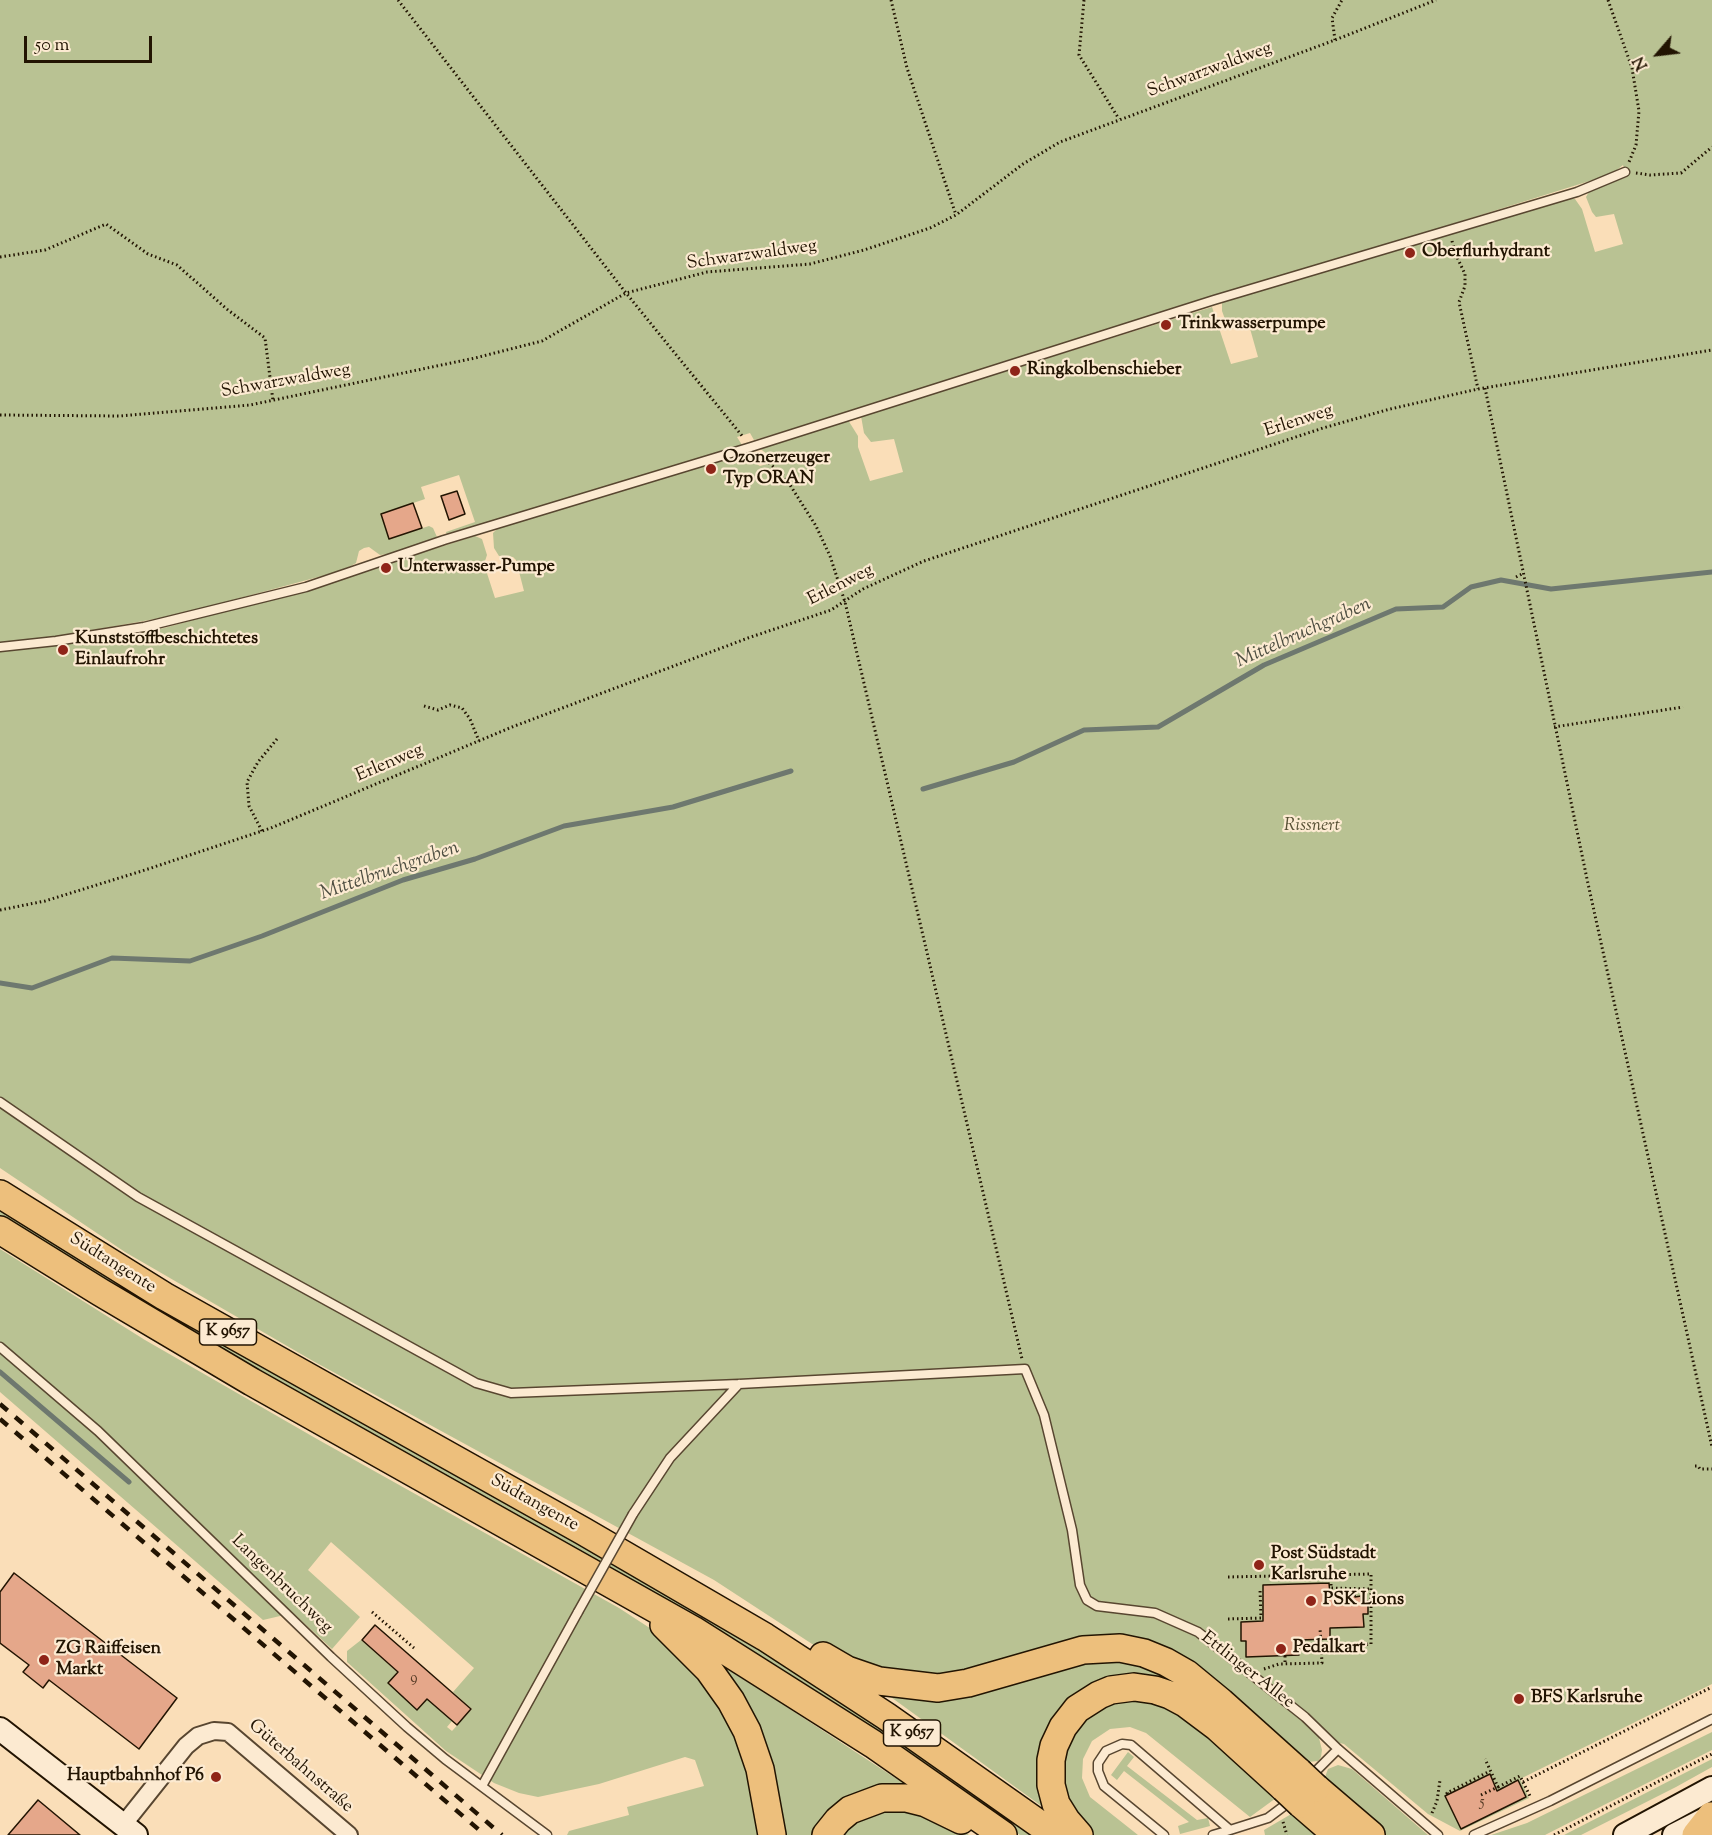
<!DOCTYPE html>
<html>
<head>
<meta charset="utf-8">
<style>
	body { margin:0 }
	#map { position:relative; width:1712px; height:1835px; overflow:hidden; background:#fadeb8; font-family:"Sorts Mill Goudy",serif }
	canvas { display:block }
	.north { position:absolute; left:1628px; top:24px; width:60px; height:60px; -webkit-text-stroke:4px #fcead1; paint-order:stroke; rotate:242deg; font-size:16px; font-weight:700; line-height:24px; text-align:center; color:#221402 }
	.north::after { content:''; display:block; margin:auto; width:21px; height:27px; background:#221402; clip-path:polygon(50% 0,100% 100%,50% 72%,0 100%) }
	.scale { position:absolute; left:24px; top:36px; width:128px; height:27px; box-sizing:border-box; border:3px solid #221402; border-top:0; padding-left:8px; font-size:18px; line-height:21px; white-space:nowrap; color:#221402; -webkit-text-stroke:4px #fcead1; paint-order:stroke }
</style>
</head>
<body>
<div id="map">
<canvas width="1712" height="1835"></canvas>
<div class="north">N</div>
<div class="scale">50 m</div>
</div>
<script>
const ctx = document.querySelector('canvas').getContext('2d');
ctx.lineJoin = 'round';
function fillPath(path, color) {
  ctx.fillStyle = color;
  ctx.fill(path, 'evenodd');
}
function poly(rows) {
  const path = new Path2D();
  for (const r of rows) {
    path.moveTo(r[0], r[1]);
    for (let i = 2; i < r.length; i += 2) path.lineTo(r[i], r[i + 1]);
  }
  return path;
}
function stroke(path, color, width, dash) {
  ctx.strokeStyle = color;
  ctx.lineWidth = width;
  ctx.lineCap = dash ? 'butt' : 'round';
  ctx.setLineDash(dash || []);
  ctx.stroke(path);
}
function write(font, color, halo, rows, align = 'center') {
  ctx.font = font + ' "Sorts Mill Goudy",serif';
  ctx.lineWidth = 4.5;
  ctx.setLineDash([]);
  ctx.textBaseline = 'middle';
  ctx.strokeStyle = halo;
  ctx.fillStyle = color;
  for (const [text, x, y, turn = 0] of rows) {
    ctx.save();
    ctx.translate(x, y);
    ctx.rotate((+turn || 0) * Math.PI / 180);
    ctx.textAlign = isNaN(turn) ? turn : align;
    if (halo) ctx.strokeText(text, 0, 0);
    ctx.fillText(text, 0, 0);
    ctx.restore();
  }
}
const green = poly([
	[0,0,1712,0,1712,1684,1520,1779,1529,1798,1460,1831,1428,1814,1344,1744,1319,1738,1322,1750,1321,1757,1318,1761,1308,1762,1244,1709,1081,1638,1053,1644,988,1667,917,1678,829,1655,714,1580,313,1361,125,1252,0,1168,0,652,121,637,164,628,303,590,475,536,482,539,487,555,484,564,495,598,524,591,516,560,513,557,499,556,494,548,493,533,497,529,735,456,746,458,760,466,777,461,759,448,848,420,858,436,858,447,870,481,903,472,894,439,871,442,864,433,861,416,1212,307,1231,364,1258,357,1249,325,1229,330,1222,311,1222,301,1569,198,1575,199,1582,209,1595,252,1623,244,1614,214,1596,217,1592,212,1586,197,1590,190,1627,177,1623,165,1612,174,812,424,754,440,750,433,737,437,742,445,447,535,446,532,475,522,459,475,421,487,425,499,381,514,389,539,429,526,433,528,437,537,389,554,380,555,369,547,364,548,359,551,356,563,351,566,333,573,177,615,43,639,0,643],
	[0,1206,368,1423,744,1639,828,1691,1035,1835,1020,1835,945,1781,16,1227,0,1216],
	[0,1249,145,1340,317,1439,619,1608,659,1634,692,1664,740,1737,764,1835,567,1835,569,1831,629,1815,627,1807,704,1786,695,1760,685,1757,599,1784,538,1797,519,1793,494,1783,446,1751,347,1662,347,1651,361,1640,397,1672,388,1683,398,1693,409,1681,408,1702,418,1710,427,1699,452,1721,447,1727,452,1731,472,1709,453,1692,474,1668,331,1542,308,1570,360,1617,332,1649,293,1613,263,1620,0,1392],
	[1096,1657,1161,1666,1190,1697,1081,1697,1047,1810,888,1695],
	[719,1664,776,1700,906,1785,818,1835,780,1835],
	[1132,1695,1187,1715,1276,1798,1250,1817,1146,1733,1130,1727,1110,1729,1092,1741,1083,1759,1082,1778,1090,1797,1138,1835,1089,1835,1067,1808,1058,1760,1085,1712],
	[1712,1732,1712,1750,1545,1835,1491,1835,1527,1823],
	[1128,1752,1134,1757,1127,1766,1197,1820,1208,1818,1210,1826,1180,1834,1178,1826,1189,1822,1124,1771,1117,1780,1111,1775],
	[1712,1759,1712,1767,1676,1787,1581,1835,1564,1835],
	[1338,1765,1352,1769,1428,1835,1382,1835,1325,1777,1328,1769],
	[877,1808,943,1816,969,1835,837,1835],
	[1293,1813,1324,1835,1265,1835,1264,1830]
]);
const stream = poly([
	[923,789,1014,762,1084,730,1158,727,1264,665,1396,609,1443,607,1471,587,1501,580,1551,589,1712,572],
	[0,983,32,988,112,958,190,961,262,936,403,880,475,859,564,826,673,807,791,771],
	[0,1372,129,1482]
]);
const building = poly([
	[457,491,465,514,449,520,441,496,457,491],
	[413,503,422,528,389,539,381,514,413,503],
	[14,1573,177,1698,139,1749,49,1680,43,1688,23,1672,29,1665,0,1643,0,1592,14,1573],
	[1329,1583,1330,1594,1355,1594,1355,1597,1361,1596,1361,1601,1368,1601,1368,1614,1363,1614,1364,1627,1330,1628,1330,1639,1299,1640,1299,1655,1246,1657,1246,1641,1241,1641,1241,1622,1263,1621,1263,1585,1329,1583],
	[375,1625,471,1709,457,1725,427,1699,417,1710,388,1683,398,1672,362,1640,375,1625],
	[1490,1774,1497,1791,1518,1780,1526,1797,1461,1829,1445,1796,1490,1774],
	[38,1800,80,1835,8,1835,38,1800]
]);
const path = poly([
	[398,0,626,293,743,437],
	[891,0,907,68,956,215],
	[1084,0,1079,55,1119,119],
	[1608,0,1632,68,1639,111,1636,145,1629,162],
	[1335,40,1332,18,1342,0],
	[1636,173,1650,175,1681,173,1712,147],
	[1452,241,1455,253,1465,274,1465,286,1459,302,1478,389],
	[0,257,45,250,106,224,148,254,177,265,228,310,265,338,273,401],
	[1485,388,1587,879,1712,1447],
	[0,415,120,416,250,405,475,358,542,341,626,293,707,272,810,264,864,250,930,228,956,215,1023,164,1060,142,1335,40,1436,0],
	[762,457,785,477,816,526,830,556,845,602,1022,1359],
	[1516,577,1522,574],
	[424,706,438,710,450,705,462,708,470,719,479,741],
	[1554,727,1683,707],
	[262,831,249,806,247,782,258,762,277,739],
	[0,910,45,901,145,870,271,828,512,727,748,638,831,610,863,589,924,561,1323,428,1390,409,1478,389,1712,350],
	[1695,1466,1698,1466,1700,1469,1712,1469],
	[1323,1575,1324,1583],
	[1331,1575,1331,1588,1371,1589],
	[1228,1577,1371,1574,1371,1644,1321,1647],
	[372,1612,414,1648],
	[1228,1619,1261,1618,1260,1589],
	[1285,1656,1285,1664],
	[1264,1669,1279,1664,1322,1663,1320,1628],
	[1523,1782,1712,1687],
	[1498,1787,1520,1776,1530,1796],
	[1448,1794,1447,1793,1490,1771],
	[1481,1795,1498,1787,1485,1759],
	[1432,1813,1437,1801,1440,1780],
	[1283,1822,1287,1835],
	[1554,1835,1712,1754]
]);
const service = poly([
	[0,647,56,641,144,627,306,587,444,540,751,447,1214,300,1577,192,1625,172],
	[0,1102,138,1197,476,1383,511,1393,739,1384,1025,1369,1044,1415,1072,1530,1080,1585,1087,1600,1097,1606,1155,1613,1198,1632,1305,1717,1338,1749,1438,1835],
	[0,1347,98,1431,331,1657,407,1727,445,1759,547,1835],
	[633,1514,670,1458,739,1384],
	[1317,1770,1338,1749],
	[482,1786,578,1612],
	[1230,1830,1268,1818,1284,1806],
	[1164,1835,1104,1786,1098,1771,1098,1763,1106,1751,1122,1744,1131,1745,1230,1830,1213,1835],
	[1474,1835,1550,1801,1712,1719]
]);
const minor = poly([
	[123,1825,186,1746,198,1736,214,1731,228,1732,349,1835]
]);
const secondary = poly([
	[0,1729,136,1835],
	[1625,1835,1712,1788],
	[1674,1835,1711,1816]
]);
const trunk = poly([
	[0,1194,164,1296,583,1531,765,1637,886,1716,1055,1835],
	[0,1230,100,1292,252,1382,693,1630,873,1744,1003,1835],
	[664,1625,709,1670,731,1701,747,1731,760,1769,772,1835],
	[823,1656,847,1670,879,1681,938,1688,968,1683,1083,1650,1120,1648,1144,1653,1166,1662,1187,1674,1221,1702,1299,1772],
	[1316,1788,1371,1835],
	[1301,1804,1337,1835],
	[826,1835,838,1820,850,1810,882,1798,906,1798,926,1803,961,1820],
	[1079,1835,1066,1820,1056,1804,1051,1785,1051,1760,1054,1746,1063,1727,1077,1709,1099,1695,1111,1690,1134,1687,1155,1690,1170,1695,1185,1703,1217,1727,1284,1788],
	[1696,1835,1711,1816]
]);
const rail = poly([
	[0,1404,502,1835],
	[0,1419,485,1835]
]);
const serviceBridge = poly([
	[578,1612,633,1514]
]);
const trunkBridge = poly([
	[1299,1772,1316,1788],
	[1284,1788,1301,1804]
]);
const markers = [
	[1410,253,6,"#8f2418"],
	[1166,325,6,"#8f2418"],
	[1015,371,6,"#8f2418"],
	[711,469,6,"#8f2418"],
	[386,568,6,"#8f2418"],
	[63,650,6,"#8f2418"],
	[1259,1565,6,"#8f2418"],
	[1311,1601,6,"#8f2418"],
	[1281,1649,6,"#8f2418"],
	[44,1660,6,"#8f2418"],
	[1519,1699,6,"#8f2418"],
	[216,1777,6,"#8f2418"]
];
const numberNames = [
	["9",414,1679],
	["5",1482,1803]
];
const shields = [
	[228,1332,57],
	[912,1733,57]
];
const shieldNames = [
	["K 9657",228,1332],
	["K 9657",912,1733]
];
const streetNames = [
	["Schwarzwaldweg",1210,71,-20],
	["Schwarzwaldweg",752,256,-8],
	["Schwarzwaldweg",286,382,-10],
	["Erlenweg",1299,422,-18],
	["Erlenweg",841,586,-27],
	["Erlenweg",390,764,-23],
	["Südtangente",112,1264,32],
	["Südtangente",534,1504,29],
	["Langenbruchweg",281,1585,44],
	["Ettlinger Allee",1247,1671,38],
	["Güterbahnstraße",300,1767,41]
];
const poiNames = [
	["Oberflurhydrant",1422,253],
	["Trinkwasserpumpe",1178,325],
	["Ringkolbenschieber",1027,371],
	["Ozonerzeuger",723,459],
	["Typ ORAN",723,480],
	["Unterwasser-Pumpe",398,568],
	["Kunststoffbeschichtetes",75,640],
	["Einlaufrohr",75,661],
	["Post Südstadt",1271,1555],
	["Karlsruhe",1271,1576],
	["PSK Lions",1323,1601],
	["Pedalkart",1293,1649],
	["ZG Raiffeisen",56,1650],
	["Markt",56,1671],
	["BFS Karlsruhe",1531,1699],
	["Hauptbahnhof P6",204,1777,"right"]
];
const parkNames = [
	["Rissnert",1312,827]
];
const waterNames = [
	["Mittelbruchgraben",1304,634,-24],
	["Mittelbruchgraben",390,872,-19]
];
fillPath(green, '#b9c293');
stroke(stream, '#6e786f', 5);
fillPath(building, '#e5a78a');
stroke(building, '#221402', 1.5);
stroke(service, '#584630', 11);
stroke(minor, '#584630', 20);
stroke(secondary, '#221402', 26);
stroke(trunk, '#221402', 30);
stroke(path, '#221402', 3, [1.5, 3]);
stroke(service, '#fcead1', 8);
stroke(minor, '#fcead1', 16);
stroke(secondary, '#fcead1', 22);
stroke(trunk, '#edbf7c', 27);
stroke(rail, '#221402', 4.5, [10, 10]);
stroke(serviceBridge, '#584630', 11, []);
stroke(trunkBridge, '#221402', 30, []);
stroke(serviceBridge, '#fcead1', 8);
stroke(trunkBridge, '#edbf7c', 27);
for (const [x, y, r, color] of markers) {
  const dot = new Path2D();
  dot.arc(x, y, r, 0, 2 * Math.PI);
  ctx.fillStyle = color;
  ctx.fill(dot);
  stroke(dot, '#fcead1', 2);
}
write('15px', '#533924', null, numberNames);
for (const [x, y, w] of shields) {
  const box = new Path2D();
  box.roundRect(x - w / 2, y - 13, w, 26, 4.5);
  ctx.fillStyle = '#fcead1';
  ctx.fill(box);
  stroke(box, '#221402', 1.5);
}
write('bold 16px', '#221402', null, shieldNames);
write('18px', '#221402', '#fcead1', streetNames);
write('bold 18px', '#221402', '#fcead1', poiNames, 'left');
write('italic 18px', '#575135', '#fcead1', parkNames);
write('italic 20px', '#4e4e41', '#fcead1', waterNames);
</script>
</body>
</html>
